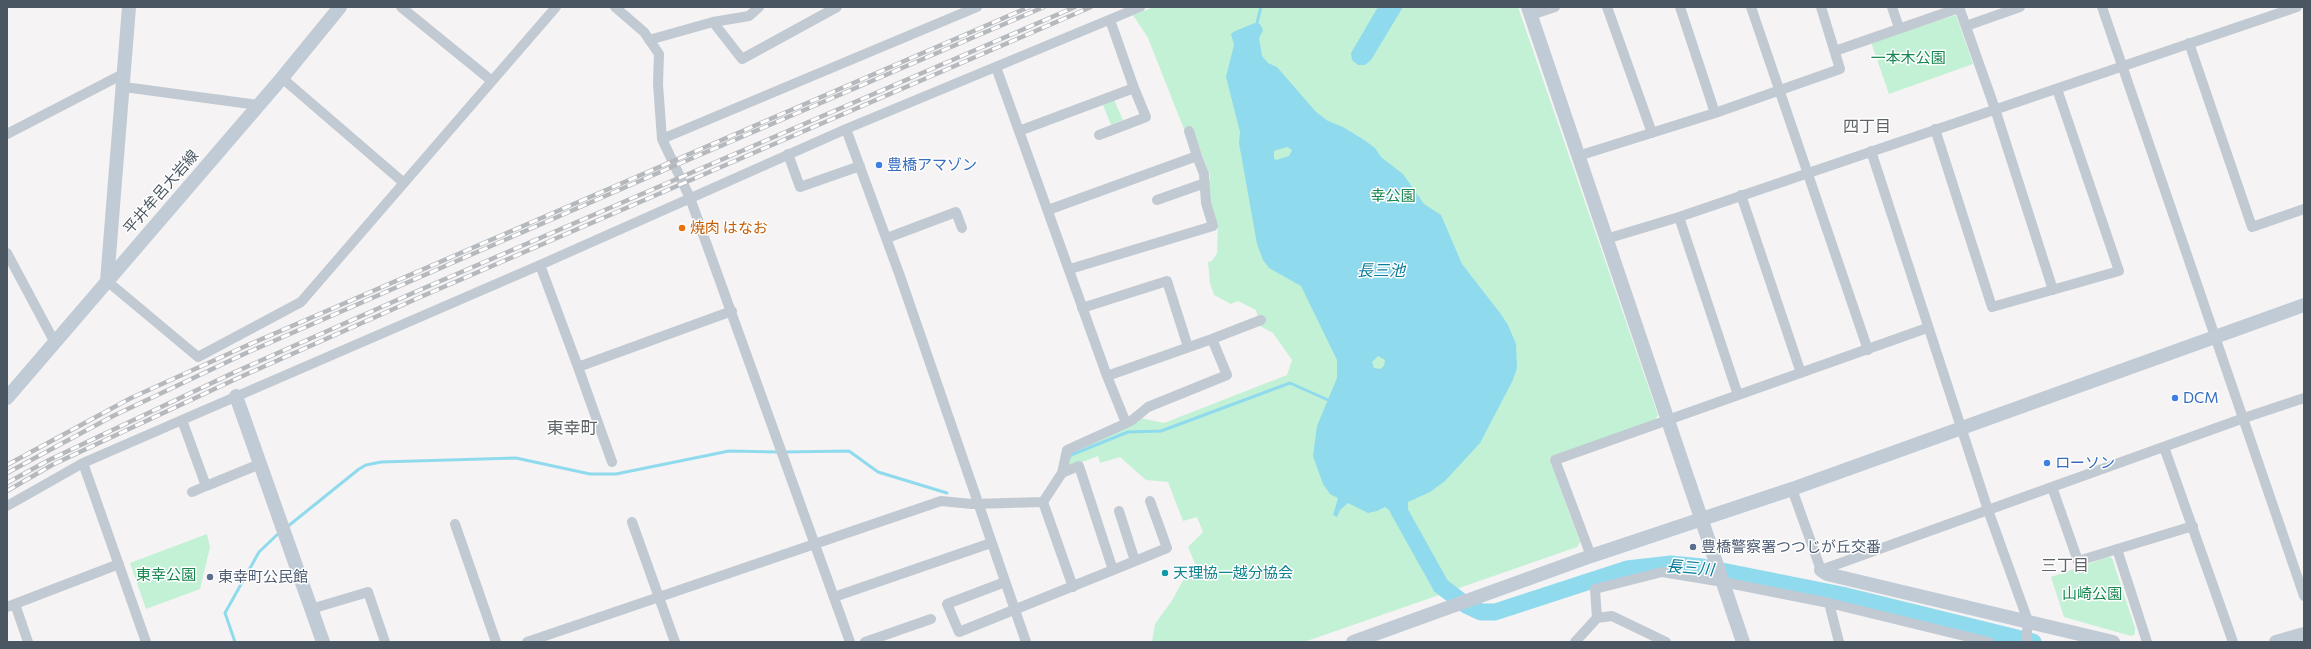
<!DOCTYPE html>
<html>
<head>
<meta charset="utf-8">
<style>
	body { margin:0 }
	#map { position:relative; width:2311px; height:649px; overflow:hidden; background:#f5f3f3; font-family:Commissioner,sans-serif }
	canvas { display:block }
	.frame { position:absolute; inset:0; border:8px solid #4a5661; pointer-events:none }
</style>
</head>
<body>
<div id="map">
<canvas width="2311" height="649"></canvas>
<div class="frame"></div>
</div>
<script>
const ctx = document.querySelector('canvas').getContext('2d');
ctx.lineJoin = 'round';
function fillPath(path, color) {
  ctx.fillStyle = color;
  ctx.fill(path, 'evenodd');
}
function poly(rows) {
  const path = new Path2D();
  for (const r of rows) {
    path.moveTo(r[0], r[1]);
    for (let i = 2; i < r.length; i += 2) path.lineTo(r[i], r[i + 1]);
  }
  return path;
}
function stroke(path, color, width, dash) {
  ctx.strokeStyle = color;
  ctx.lineWidth = width;
  ctx.lineCap = dash ? 'butt' : 'round';
  ctx.setLineDash(dash || []);
  ctx.stroke(path);
}
function write(font, color, halo, rows, align = 'center') {
  ctx.font = font + ' Commissioner,"Noto Sans JP",sans-serif';
  ctx.lineWidth = 3;
  ctx.setLineDash([]);
  ctx.textBaseline = 'middle';
  ctx.strokeStyle = halo;
  ctx.fillStyle = color;
  for (const [text, x, y, turn = 0] of rows) {
    ctx.save();
    ctx.translate(x, y);
    ctx.rotate((+turn || 0) * Math.PI / 180);
    ctx.textAlign = isNaN(turn) ? turn : align;
    if (halo) ctx.strokeText(text, 0, 0);
    ctx.fillText(text, 0, 0);
    ctx.restore();
  }
}
const green = poly([
	[1154,7,1518,7,1658,415,1655,420,1549,458,1580,542,1577,547,1304,642,1152,642,1155,624,1171,602,1184,579,1196,566,1188,547,1203,532,1197,517,1183,521,1168,482,1146,480,1120,457,1100,463,1098,456,1067,468,1071,452,1140,418,1164,423,1287,375,1292,360,1273,333,1260,326,1256,310,1238,301,1231,304,1214,295,1210,283,1208,262,1212,261,1217,253,1218,229,1210,201,1210,175,1192,128,1184,129,1148,38,1133,15],
	[1956,15,1973,64,1889,94,1871,42],
	[1114,100,1123,120,1111,125,1103,105],
	[207,534,210,547,200,589,146,609,130,563],
	[2108,557,2112,558,2135,628,2135,634,2131,636,2064,617,2051,577]
]);
const water = poly([
	[1378,7,1403,7,1371,60,1365,65,1358,65,1352,60,1351,53],
	[1255,23,1260,24,1263,30,1259,38,1262,56,1268,63,1277,67,1316,112,1328,121,1343,127,1364,140,1375,148,1381,157,1403,174,1424,204,1441,215,1462,264,1500,313,1508,325,1516,344,1517,368,1513,380,1480,443,1445,481,1430,492,1408,502,1408,509,1394,514,1385,507,1377,511,1368,513,1348,503,1340,510,1337,517,1333,515,1338,498,1330,494,1323,484,1313,456,1317,426,1337,378,1337,360,1301,286,1269,268,1263,260,1257,244,1239,143,1240,132,1226,77,1234,45,1231,34,1235,31],
	[1287,147,1292,150,1289,156,1276,160,1274,158,1274,151],
	[1378,356,1385,360,1384,366,1380,369,1374,368,1372,362]
]);
const stream = poly([
	[1257,23,1261,7],
	[784,452,849,451,878,472,947,493],
	[1069,458,1071,455,1128,432,1161,431,1290,383,1328,400],
	[287,527,359,469,366,465,381,462,516,458,590,474,616,474,729,451,778,452],
	[235,642,225,613,259,552,280,532]
]);
const river = poly([
	[1398,509,1441,586,1466,605,1481,612,1495,612,1627,569,1671,564,1702,567,1842,595,2033,642]
]);
const street = poly([
	[615,7,644,32,659,54,658,84,662,139,690,198,850,642],
	[1607,7,1652,133],
	[1680,7,1715,113],
	[1751,7,1868,350],
	[1892,7,1899,28],
	[1959,7,1995,109,2053,290],
	[2102,7,2304,596],
	[1531,15,1555,7],
	[713,22,742,59,837,7],
	[1966,26,2020,7],
	[649,40,713,22,749,16,759,7],
	[2189,43,2252,227,2304,209],
	[1835,51,1959,8],
	[996,67,1107,376,1212,339,1261,320],
	[282,78,404,183],
	[492,81,556,7],
	[124,87,258,105],
	[846,129,900,276,1026,642],
	[1935,129,1992,307,2119,271,2057,89],
	[1019,131,1134,88,1110,20],
	[1189,131,1197,156],
	[7,134,125,73],
	[1099,135,1146,117,1134,88],
	[662,139,977,7],
	[1871,151,1988,510,2028,621,2026,642],
	[788,154,800,187,860,166],
	[1578,156,1715,113,1840,69,1821,7],
	[1741,195,1801,373],
	[1157,200,1205,183],
	[1048,210,1197,156,1204,174,1206,203,1213,226,1070,269],
	[1679,217,1738,395],
	[887,238,956,212,962,228],
	[1606,239,1679,217,2297,7],
	[7,253,54,341],
	[540,265,578,367,732,311],
	[107,281,198,357,301,302,492,81,401,7],
	[1082,308,1167,281,1188,347],
	[578,367,612,462],
	[1107,376,1126,423],
	[182,420,206,486,260,464],
	[2164,447,2233,642],
	[83,463,146,642],
	[2052,487,2078,561,2193,526],
	[1792,489,1821,570,2244,418,2304,398],
	[192,492,206,486],
	[1043,502,1073,587],
	[7,506,83,463,182,420,540,265,846,129,1140,7],
	[1119,511,1135,561],
	[632,522,675,642],
	[455,524,496,642],
	[2117,549,2147,642],
	[1591,556,1555,460,1927,328],
	[1113,570,1167,548,1150,501],
	[1005,582,947,604,959,632,1113,570,1079,466,1062,473],
	[834,597,991,543],
	[1829,603,1839,642],
	[15,604,28,642],
	[7,607,119,564],
	[311,609,368,592,385,642],
	[1597,618,1595,589,1662,572,1723,582,1829,603,1989,642],
	[527,642,941,501,972,504,1043,502,1062,473,1067,450,1131,421,1148,407,1227,375,1212,339],
	[865,642,931,619],
	[1575,642,1597,618,1612,616,1666,642]
]);
const secondary = poly([
	[1528,7,1743,642],
	[107,281,129,7],
	[236,396,323,642],
	[7,398,282,78,340,7],
	[1821,570,1827,574,2113,642],
	[1353,642,1591,556,1792,489,2304,305],
	[2276,642,2304,634]
]);
const rail = poly([
	[7,465,131,398,248,345,1029,7],
	[7,473,113,416,244,354,667,169,1044,7],
	[7,483,49,460,235,372,422,289,1075,7],
	[7,491,52,465,238,378,425,295,1091,7]
]);
const markers = [
	[879,165,4,"#3f7fe0"],
	[682,228,4,"#e8710a"],
	[2175,398,4,"#3f7fe0"],
	[2047,463,4,"#3f7fe0"],
	[1693,547,4,"#5c6f8a"],
	[1165,573,4,"#0f9aa8"],
	[210,577,4,"#5c6f8a"]
];
const parkNames = [
	["一本木公園",1908,58],
	["幸公園",1393,196],
	["東幸公園",166,575],
	["山崎公園",2092,594]
];
const shopNames = [
	["豊橋アマゾン",887,165],
	["DCM",2183,398],
	["ローソン",2055,463]
];
const streetNames = [
	["平井牟呂大岩線",161,192,-49]
];
const foodNames = [
	["焼肉 はなお",690,228]
];
const serviceNames = [
	["豊橋警察署つつじが丘交番",1701,547],
	["東幸町公民館",218,577]
];
const cultureNames = [
	["天理協一越分協会",1173,573]
];
const neighbourhoodNames = [
	["四丁目",1867,127],
	["三丁目",2065,566]
];
const waterNames = [
	["長三池",1381,271],
	["長三川",1690,568,5]
];
const quarterNames = [
	["東幸町",572,428]
];
fillPath(green, '#c3f1d5');
fillPath(water, '#90daee');
stroke(stream, '#90daee', 3);
stroke(river, '#90daee', 17);
stroke(street, '#c1cad2', 10);
stroke(secondary, '#c1cbd6', 14);
stroke(rail, '#b5b8bd', 4.5);
stroke(rail, '#fff', 3, [9]);
for (const [x, y, r, color] of markers) {
  const dot = new Path2D();
  dot.arc(x, y, r, 0, 2 * Math.PI);
  ctx.fillStyle = color;
  ctx.fill(dot);
  stroke(dot, '#fff', 1.5);
}
write('15px', '#17864f', '#fff', parkNames);
write('15px', '#366cbe', '#fff', shopNames, 'left');
write('15px', '#4a5661', '#fff', streetNames);
write('15px', '#c56008', '#fff', foodNames, 'left');
write('15px', '#4e5e75', '#fff', serviceNames, 'left');
write('15px', '#0d838f', '#fff', cultureNames, 'left');
write('16px', '#5f6368', '#fff', neighbourhoodNames);
write('italic 16px', '#0c7c9b', '#fff', waterNames);
write('17px', '#5f6368', '#fff', quarterNames);
</script>
</body>
</html>
